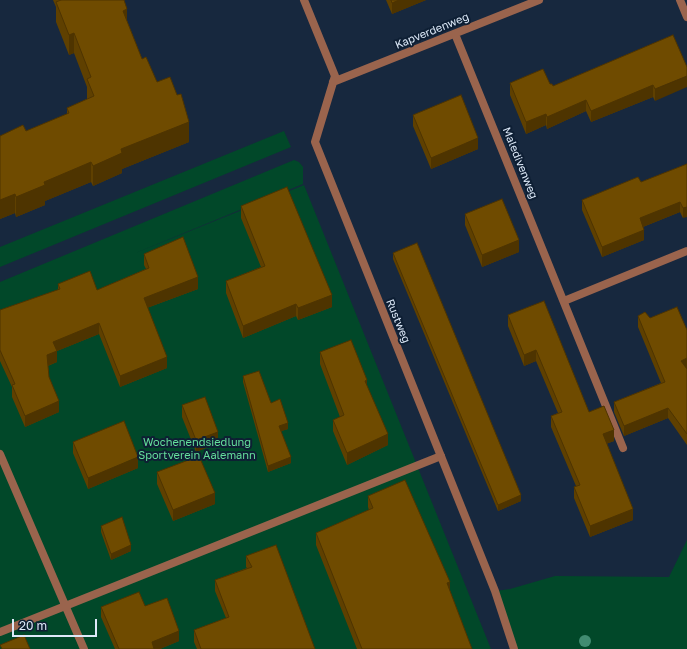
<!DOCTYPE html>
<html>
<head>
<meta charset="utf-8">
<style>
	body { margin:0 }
	#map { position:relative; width:687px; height:649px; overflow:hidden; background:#17283e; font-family:"Golos Text",sans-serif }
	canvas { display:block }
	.scale { position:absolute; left:12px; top:619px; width:85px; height:18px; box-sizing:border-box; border:2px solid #deeaf9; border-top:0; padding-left:5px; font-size:12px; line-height:14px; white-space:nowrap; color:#deeaf9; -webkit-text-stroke:3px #0e1f34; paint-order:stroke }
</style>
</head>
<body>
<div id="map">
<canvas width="687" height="649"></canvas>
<div class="scale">20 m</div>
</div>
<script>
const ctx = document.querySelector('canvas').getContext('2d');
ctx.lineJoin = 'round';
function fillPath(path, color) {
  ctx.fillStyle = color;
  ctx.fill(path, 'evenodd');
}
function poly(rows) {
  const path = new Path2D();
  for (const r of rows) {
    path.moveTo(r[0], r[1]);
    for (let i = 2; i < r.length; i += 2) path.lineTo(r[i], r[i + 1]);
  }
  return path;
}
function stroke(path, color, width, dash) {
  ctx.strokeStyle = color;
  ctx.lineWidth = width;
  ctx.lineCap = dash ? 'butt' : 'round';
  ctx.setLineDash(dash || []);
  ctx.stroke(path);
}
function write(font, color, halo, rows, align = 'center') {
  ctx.font = font + ' "Golos Text",sans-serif';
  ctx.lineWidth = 4;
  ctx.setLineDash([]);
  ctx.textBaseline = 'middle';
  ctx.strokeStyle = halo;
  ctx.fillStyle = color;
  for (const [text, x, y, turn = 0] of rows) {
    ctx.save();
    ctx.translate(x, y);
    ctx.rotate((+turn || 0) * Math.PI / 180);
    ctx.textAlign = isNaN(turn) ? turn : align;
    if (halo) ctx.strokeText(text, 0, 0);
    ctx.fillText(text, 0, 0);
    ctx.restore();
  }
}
const green = poly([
	[284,131,291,147,0,267,0,247],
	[294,160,299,162,303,167,303,184,133,254,304,185,491,649,0,649,0,282],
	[687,540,687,649,517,649,495,591,510,589,555,576,669,577]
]);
const lane = poly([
	[0,454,84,649],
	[0,632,441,456]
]);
const street = poly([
	[304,0,335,76,315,142,495,591,514,649],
	[680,0,687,17],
	[455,34,623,448],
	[333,82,539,0],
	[564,301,687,251]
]);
const trees = [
	[585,641]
];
const wall = poly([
	[53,0,124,0,127,21,142,59,157,82,189,142,122,169,122,173,93,186,91,182,45,201,45,205,16,217,15,213,0,219,0,136,26,131,67,114,67,108,87,99,87,87,74,53,69,55,56,22,56,7],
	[386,0,426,0,392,14],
	[673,35,655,101,653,97,591,122,586,111,547,129,546,125,526,134,510,95,510,83,550,84,553,86],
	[413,115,478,149,431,169,413,126],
	[687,164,683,218,680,212,643,227,644,240,602,257,582,210,582,200,641,182],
	[241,206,332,307,298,320,296,316,243,338,226,293,226,281,261,267,241,218],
	[465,214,519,252,482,267,465,225],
	[393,253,521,501,498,511,393,259],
	[144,254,198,289,147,308,167,368,120,387,99,334,57,351,57,362,48,366,49,377,59,412,25,427,12,397,12,387,0,361,0,310,58,290,58,284,97,290,146,269,144,265],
	[508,315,589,412,614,441,606,444,633,520,590,537,574,498,574,487,576,486,551,427,551,416,558,413,536,361,524,366,508,326],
	[638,316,650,318,687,330,687,445,668,418,624,436,614,412,614,402,661,383,638,327],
	[320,352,367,388,388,445,347,465,333,431,333,420,340,417,320,364],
	[243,376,271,403,288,429,281,431,291,463,268,472,243,382],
	[182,405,218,443,196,452,182,417],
	[73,442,138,468,88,489,73,453],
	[157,472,215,504,173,521,157,484],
	[368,496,450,591,472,649,357,649,316,545,316,533,369,510,368,507],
	[101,526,131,551,111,560,101,532],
	[246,556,315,649,197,649,194,642,194,630,226,618,215,591,215,580,247,568,246,567],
	[145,606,179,641,160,649,115,649,101,617,101,607]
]);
const shadedWall = poly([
	[399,0,426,0,392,14,392,3],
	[127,9,127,28,123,11],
	[74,33,74,53,69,55,69,35],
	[687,76,687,87,655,101,655,89],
	[653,85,653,97,591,122,591,111],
	[586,100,586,111,547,129,547,117],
	[546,114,546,125,526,134,526,122],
	[189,122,189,142,122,169,122,173,93,186,93,166,121,149],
	[478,138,478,149,431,169,431,158],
	[91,162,91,182,45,201,45,205,16,217,16,197,44,182],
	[15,194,15,213,0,219,0,200],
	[680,202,680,212,640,228,640,218],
	[687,207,687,217,683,218,683,208],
	[644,230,644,240,602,257,602,247],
	[519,240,519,252,482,267,482,255],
	[198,277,198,289,144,309,144,298],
	[332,295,332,307,298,320,298,308],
	[296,304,296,316,243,338,243,326],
	[99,323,99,334,57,351,57,362,47,366,47,355,53,342],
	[536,350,536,361,524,366,524,355],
	[167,357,167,368,120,387,120,376],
	[687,358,687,369,681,361],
	[367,380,367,392,365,381],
	[59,401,59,412,25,427,25,416],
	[668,408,668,418,624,436,624,426],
	[288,423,288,429,279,432,279,426],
	[614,430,614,441,603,445,603,434],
	[218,432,218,443,196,452,196,440],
	[388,434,388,445,347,465,347,453],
	[138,457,138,468,88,489,88,478],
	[291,457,291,463,268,472,268,466],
	[215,493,215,504,173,521,173,510],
	[521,495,521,501,498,511,498,505],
	[633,509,633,520,590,537,590,526],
	[131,545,131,551,111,560,111,554],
	[450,582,450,593,447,583],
	[179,631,179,641,160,649,152,649,152,642]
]);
const building = poly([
	[61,0,124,0,127,9,123,11,142,59,146,57,157,82,170,77,177,95,181,94,189,122,121,149,122,153,93,166,91,162,44,182,45,185,16,197,15,194,0,200,0,136,23,125,26,131,69,113,67,108,94,96,87,79,91,77,74,33,69,35,56,2,61,0],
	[391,0,399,0,392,3,391,0],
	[673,35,687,67,687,76,655,89,653,85,591,111,586,100,547,117,546,114,526,122,510,83,543,69,550,84,552,84,553,86,673,35],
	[461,95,478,138,431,158,413,115,461,95],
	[687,164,687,207,683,208,680,202,640,218,644,230,602,247,582,200,638,177,641,182,687,164],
	[287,187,332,295,298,308,296,304,243,326,226,281,265,266,241,206,287,187],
	[502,199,519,240,482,255,465,214,502,199],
	[183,237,198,277,144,298,167,357,120,376,99,323,53,342,57,351,47,355,49,377,59,401,25,416,12,385,15,384,0,350,0,310,60,289,58,284,90,271,97,290,149,268,144,254,183,237],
	[417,243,521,495,498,505,393,253,417,243],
	[544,301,589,412,604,406,614,430,603,434,633,509,590,526,574,487,580,485,551,416,562,412,536,350,524,355,508,315,544,301],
	[677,307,687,330,687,358,681,361,687,369,687,434,668,408,624,426,614,402,665,382,638,316,645,312,650,318,677,307],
	[351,340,367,380,365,381,388,434,347,453,333,420,344,415,320,352,351,340],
	[259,371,271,403,280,399,288,423,279,426,291,457,268,466,243,376,259,371],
	[205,397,218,432,196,440,182,405,205,397],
	[124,421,138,457,88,478,73,442,124,421],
	[199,456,215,493,173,510,157,472,199,456],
	[405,480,450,582,447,583,472,649,362,649,316,533,373,508,368,496,405,480],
	[122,517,131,545,111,554,101,526,122,517],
	[276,545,315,649,201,649,194,630,229,617,215,580,252,567,246,556,276,545],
	[139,592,145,606,167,598,179,631,152,642,154,649,119,649,101,607,139,592],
	[24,635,30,649,2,649,0,645,24,635]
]);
const streetNames = [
	["Kapverdenweg",432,31,-22],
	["Maledivenweg",520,163,68],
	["Rustweg",398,321,68]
];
const parkNames = [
	["Wochenendsiedlung",197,443],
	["Sportverein Aalemann",197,456]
];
fillPath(green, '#014829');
stroke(lane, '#9a644d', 8);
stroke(street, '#9a644d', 8);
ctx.fillStyle = '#418c71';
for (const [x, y] of trees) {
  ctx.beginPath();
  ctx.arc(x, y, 6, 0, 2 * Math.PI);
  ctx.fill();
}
fillPath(wall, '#5f4000');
fillPath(shadedWall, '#4e3400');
fillPath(building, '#6f4b00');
stroke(building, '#4e3400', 1);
write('11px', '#deeaf9', '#0e1f34', streetNames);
write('11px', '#64de9b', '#0e1f34', parkNames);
</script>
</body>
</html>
